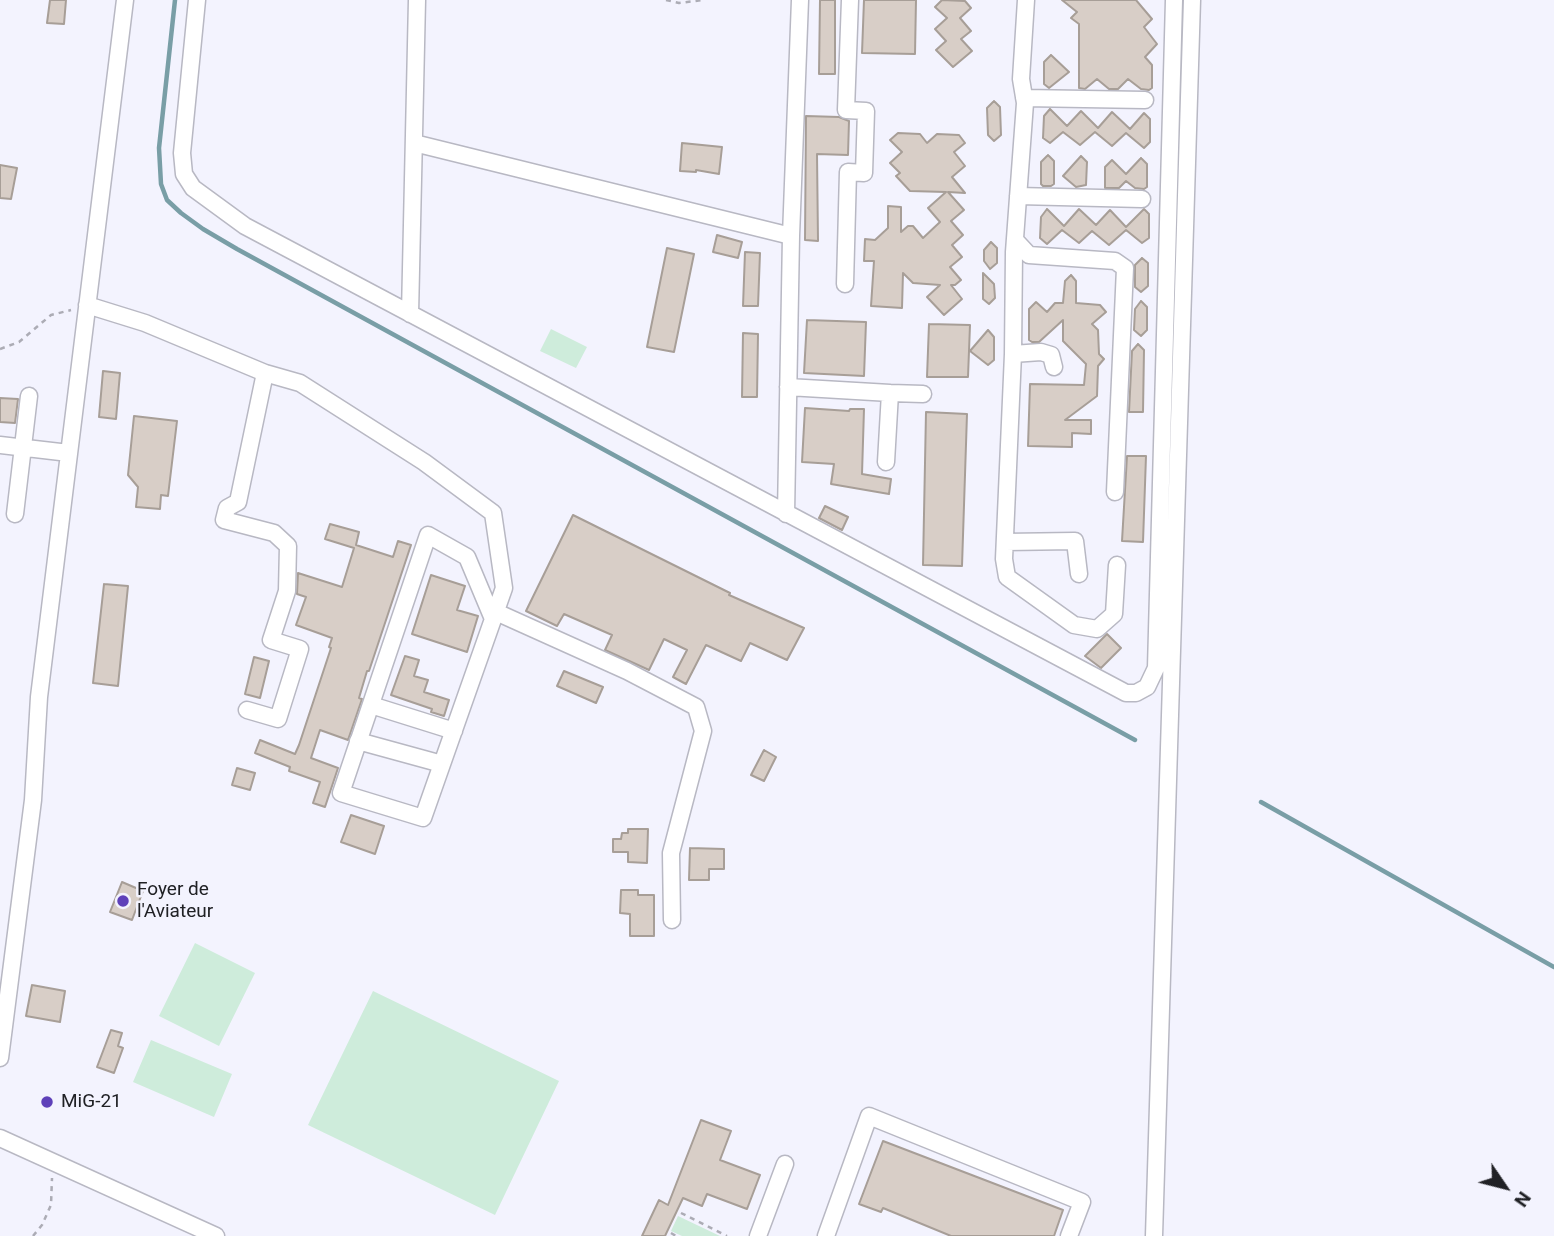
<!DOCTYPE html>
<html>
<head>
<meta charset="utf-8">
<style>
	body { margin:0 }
	#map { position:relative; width:1554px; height:1236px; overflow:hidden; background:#f3f3fe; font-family:Roboto,sans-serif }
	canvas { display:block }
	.north { position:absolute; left:1470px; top:1152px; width:70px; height:70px; -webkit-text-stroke:5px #f3f3fe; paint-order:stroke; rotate:125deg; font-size:19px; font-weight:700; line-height:28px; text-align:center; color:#202125 }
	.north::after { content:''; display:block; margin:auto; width:24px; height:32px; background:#202125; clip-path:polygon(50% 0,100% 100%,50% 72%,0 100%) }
</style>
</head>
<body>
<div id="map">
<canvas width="1554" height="1236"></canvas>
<div class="north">N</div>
</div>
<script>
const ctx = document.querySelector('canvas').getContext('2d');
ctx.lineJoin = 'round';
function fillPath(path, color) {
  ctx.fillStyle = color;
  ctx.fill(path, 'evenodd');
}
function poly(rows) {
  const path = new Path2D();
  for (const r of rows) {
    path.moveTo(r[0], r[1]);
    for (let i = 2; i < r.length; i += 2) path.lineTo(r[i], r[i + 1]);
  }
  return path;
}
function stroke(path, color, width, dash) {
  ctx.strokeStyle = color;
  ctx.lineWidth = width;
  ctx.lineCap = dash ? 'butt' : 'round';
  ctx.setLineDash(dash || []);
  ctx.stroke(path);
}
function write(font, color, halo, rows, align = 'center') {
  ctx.font = font + ' Roboto,sans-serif';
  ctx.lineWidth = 5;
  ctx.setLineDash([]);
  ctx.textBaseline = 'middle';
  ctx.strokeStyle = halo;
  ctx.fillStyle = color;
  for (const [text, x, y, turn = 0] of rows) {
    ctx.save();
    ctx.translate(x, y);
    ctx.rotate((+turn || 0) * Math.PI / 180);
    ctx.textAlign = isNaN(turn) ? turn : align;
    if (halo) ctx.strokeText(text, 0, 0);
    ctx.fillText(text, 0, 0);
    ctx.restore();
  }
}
const green = poly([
	[551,329,587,347,576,368,540,351],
	[195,943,255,973,219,1046,159,1016],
	[373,991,559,1081,495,1215,308,1125],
	[151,1040,232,1074,214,1117,133,1082],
	[678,1216,720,1236,682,1236,671,1231]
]);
const stream = poly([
	[175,0,159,148,161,184,167,200,181,213,203,229,237,249,1135,740],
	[1261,802,1554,967]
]);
const building = poly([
	[50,0,66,0,64,24,47,23,50,0],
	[820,0,835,0,835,74,819,74,820,0],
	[864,0,916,0,915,54,862,53,864,0],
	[942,0,965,1,971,8,960,18,971,31,961,39,972,51,953,67,936,50,946,41,935,29,947,18,935,7,942,0],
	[1062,0,1136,0,1152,19,1144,27,1157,44,1145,57,1152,65,1152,88,1149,90,1141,89,1128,79,1118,89,1109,89,1097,79,1085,89,1079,88,1079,24,1071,18,1077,12,1062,0],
	[1051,55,1069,72,1049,88,1044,84,1044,62,1051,55],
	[994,101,1000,107,1001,135,994,141,988,135,987,108,994,101],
	[1050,109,1067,126,1081,111,1098,128,1112,112,1130,129,1144,113,1150,119,1150,142,1144,148,1126,133,1112,146,1095,132,1080,145,1063,132,1050,143,1043,138,1044,116,1050,109],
	[806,116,839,117,849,121,848,155,817,154,818,241,805,240,806,116],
	[898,133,920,134,927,143,937,134,959,135,965,143,954,152,965,166,952,177,965,193,948,192,964,210,951,221,963,235,952,245,962,257,950,267,961,280,955,285,951,285,962,299,944,315,927,297,940,285,913,283,903,273,902,308,871,306,874,261,864,261,865,239,875,240,888,228,888,206,901,207,901,232,908,226,913,226,923,238,940,222,928,208,946,192,910,191,896,176,900,173,890,163,902,152,890,140,898,133],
	[682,143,722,147,719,174,696,170,696,172,680,171,682,143],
	[1048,155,1054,161,1054,184,1051,186,1043,186,1041,184,1041,162,1048,155],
	[1081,156,1087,162,1086,185,1076,187,1063,176,1081,156],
	[1141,158,1147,164,1147,187,1144,189,1135,188,1126,181,1119,188,1105,188,1105,167,1112,160,1126,174,1141,158],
	[0,165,17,168,11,199,0,198,0,165],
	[1047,209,1064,226,1079,209,1096,225,1110,210,1126,227,1144,209,1149,214,1149,238,1142,243,1126,230,1109,245,1092,231,1079,243,1062,230,1047,244,1040,238,1041,217,1047,209],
	[717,235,742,242,738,258,713,252,717,235],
	[991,242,997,248,997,263,990,269,984,261,984,250,991,242],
	[667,248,694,254,674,352,647,347,667,248],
	[745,252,760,253,758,306,743,306,745,252],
	[1142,258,1148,263,1148,286,1141,292,1135,287,1135,265,1142,258],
	[983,273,994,284,995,298,989,304,983,299,983,273],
	[1071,275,1076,281,1076,303,1100,305,1106,312,1092,324,1098,330,1099,354,1104,359,1098,366,1097,396,1065,420,1091,420,1091,434,1072,433,1072,447,1028,446,1030,384,1084,385,1086,364,1063,341,1063,320,1039,342,1032,342,1029,340,1029,309,1036,302,1047,312,1055,303,1063,303,1065,281,1071,275],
	[1141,301,1147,307,1147,330,1141,336,1134,330,1135,309,1141,301],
	[807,320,866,322,864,376,804,373,807,320],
	[929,324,970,325,968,377,927,377,929,324],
	[988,330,994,337,994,360,988,365,970,351,988,330],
	[743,333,758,334,757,397,742,397,743,333],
	[1138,344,1144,350,1143,412,1129,412,1132,351,1138,344],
	[103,371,120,373,116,419,99,417,103,371],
	[0,398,18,399,15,423,0,422,0,398],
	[805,408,849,411,850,409,864,409,862,474,891,479,889,494,831,484,834,464,802,462,805,408],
	[926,412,967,414,962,566,923,565,926,412],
	[134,416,177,421,168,496,161,495,160,509,136,507,138,487,128,475,134,416],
	[1127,456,1146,456,1143,542,1122,541,1127,456],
	[825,506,848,517,842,530,819,518,825,506],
	[573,515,730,593,729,595,804,628,787,660,750,643,741,661,706,645,686,684,673,677,687,650,664,639,649,670,605,650,612,635,564,614,557,626,526,611,573,515],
	[330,524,359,532,356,545,393,557,398,541,411,545,369,671,367,671,359,698,362,699,348,740,320,730,311,758,338,768,325,807,313,803,320,782,289,771,290,767,255,753,260,740,295,754,299,745,331,648,329,647,332,638,296,625,306,597,297,594,298,573,342,587,354,548,325,539,330,524],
	[431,575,465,586,457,610,478,616,467,652,412,634,431,575],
	[104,584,128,586,118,686,93,683,104,584],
	[1107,634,1121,648,1101,668,1085,656,1107,634],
	[405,656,419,660,414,676,428,680,424,692,449,700,444,716,431,712,432,709,391,695,405,656],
	[254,657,269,661,260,698,245,694,254,657],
	[564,671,603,687,596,703,557,686,564,671],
	[764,750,776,757,764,781,751,775,764,750],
	[237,768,255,773,250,790,232,785,237,768],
	[351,815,384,826,375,854,341,842,351,815],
	[628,829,648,829,647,863,628,862,628,852,613,852,613,839,621,839,622,833,628,833,628,829],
	[690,848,724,849,724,869,709,869,709,880,689,880,690,848],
	[122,882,143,891,132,920,110,912,122,882],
	[621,890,638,890,638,895,654,895,654,936,630,936,630,914,620,913,621,890],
	[32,985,65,991,60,1022,26,1016,32,985],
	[111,1030,122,1033,118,1046,123,1048,114,1073,97,1067,111,1030],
	[701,1120,731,1131,720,1160,760,1175,747,1209,707,1194,702,1206,683,1198,665,1236,642,1236,659,1200,668,1205,701,1120],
	[883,1141,1063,1210,1054,1236,951,1236,883,1208,881,1212,859,1204,883,1141]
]);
const path = poly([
	[666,0,679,3,703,0],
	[0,349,19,342,51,315,71,310],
	[681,1213,727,1236],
	[671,1233,676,1236],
	[33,1236,42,1225,51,1205,52,1178]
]);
const minor = poly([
	[197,0,182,153,184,174,193,188,245,226,1126,693,1136,693,1147,687,1156,668,1174,0],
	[1026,0,1021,79,1025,103,1014,252,1013,354,1004,559,1007,577,1074,625,1097,629,1114,614,1117,565],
	[1024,98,1145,100],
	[414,143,791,236],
	[1018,196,1142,199],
	[1015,240,1029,255,1115,261,1125,268,1115,492],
	[845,284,848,172,864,173,866,111,846,110,850,0],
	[87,305,145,323,265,373,238,502,227,508,224,520,274,533,288,546,287,591,271,640,300,649,278,719,247,710],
	[410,314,417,0],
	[1013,354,1041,352,1051,355,1054,367],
	[265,373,300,383,424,462,493,513,504,588,442,764,423,818,341,793,428,535,467,557,493,619],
	[788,387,890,393,886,462],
	[890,393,923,394],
	[0,445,69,453],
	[15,514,29,396],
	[786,514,791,236,800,0],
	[1005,542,1075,541,1079,574],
	[496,612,627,671,696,707,703,731,671,853,672,920],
	[371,705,454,731],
	[358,741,442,764],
	[0,1058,33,800,39,697,125,0],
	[0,1138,216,1236],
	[758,1236,785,1164],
	[826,1236,869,1116,1082,1202,1069,1236],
	[1154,1236,1192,0]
]);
const markers = [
	[123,901,7,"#5e40b9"],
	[47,1102,7,"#5e40b9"]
];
const poiNames = [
	["Foyer de",137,890],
	["l'Aviateur",137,912],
	["MiG-21",61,1102]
];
fillPath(green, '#ceecdb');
stroke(stream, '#799ea6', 4.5);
fillPath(building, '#d8cec7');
stroke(building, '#a79e97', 2);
stroke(minor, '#b8b8c3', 19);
stroke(path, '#acacb5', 2.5, [5, 5]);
stroke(minor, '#fff', 16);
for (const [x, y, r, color] of markers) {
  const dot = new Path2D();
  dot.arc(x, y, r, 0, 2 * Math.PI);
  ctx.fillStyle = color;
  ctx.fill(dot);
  stroke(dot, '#f3f3fe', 2.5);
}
write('19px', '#202125', '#f3f3fe', poiNames, 'left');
</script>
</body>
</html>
